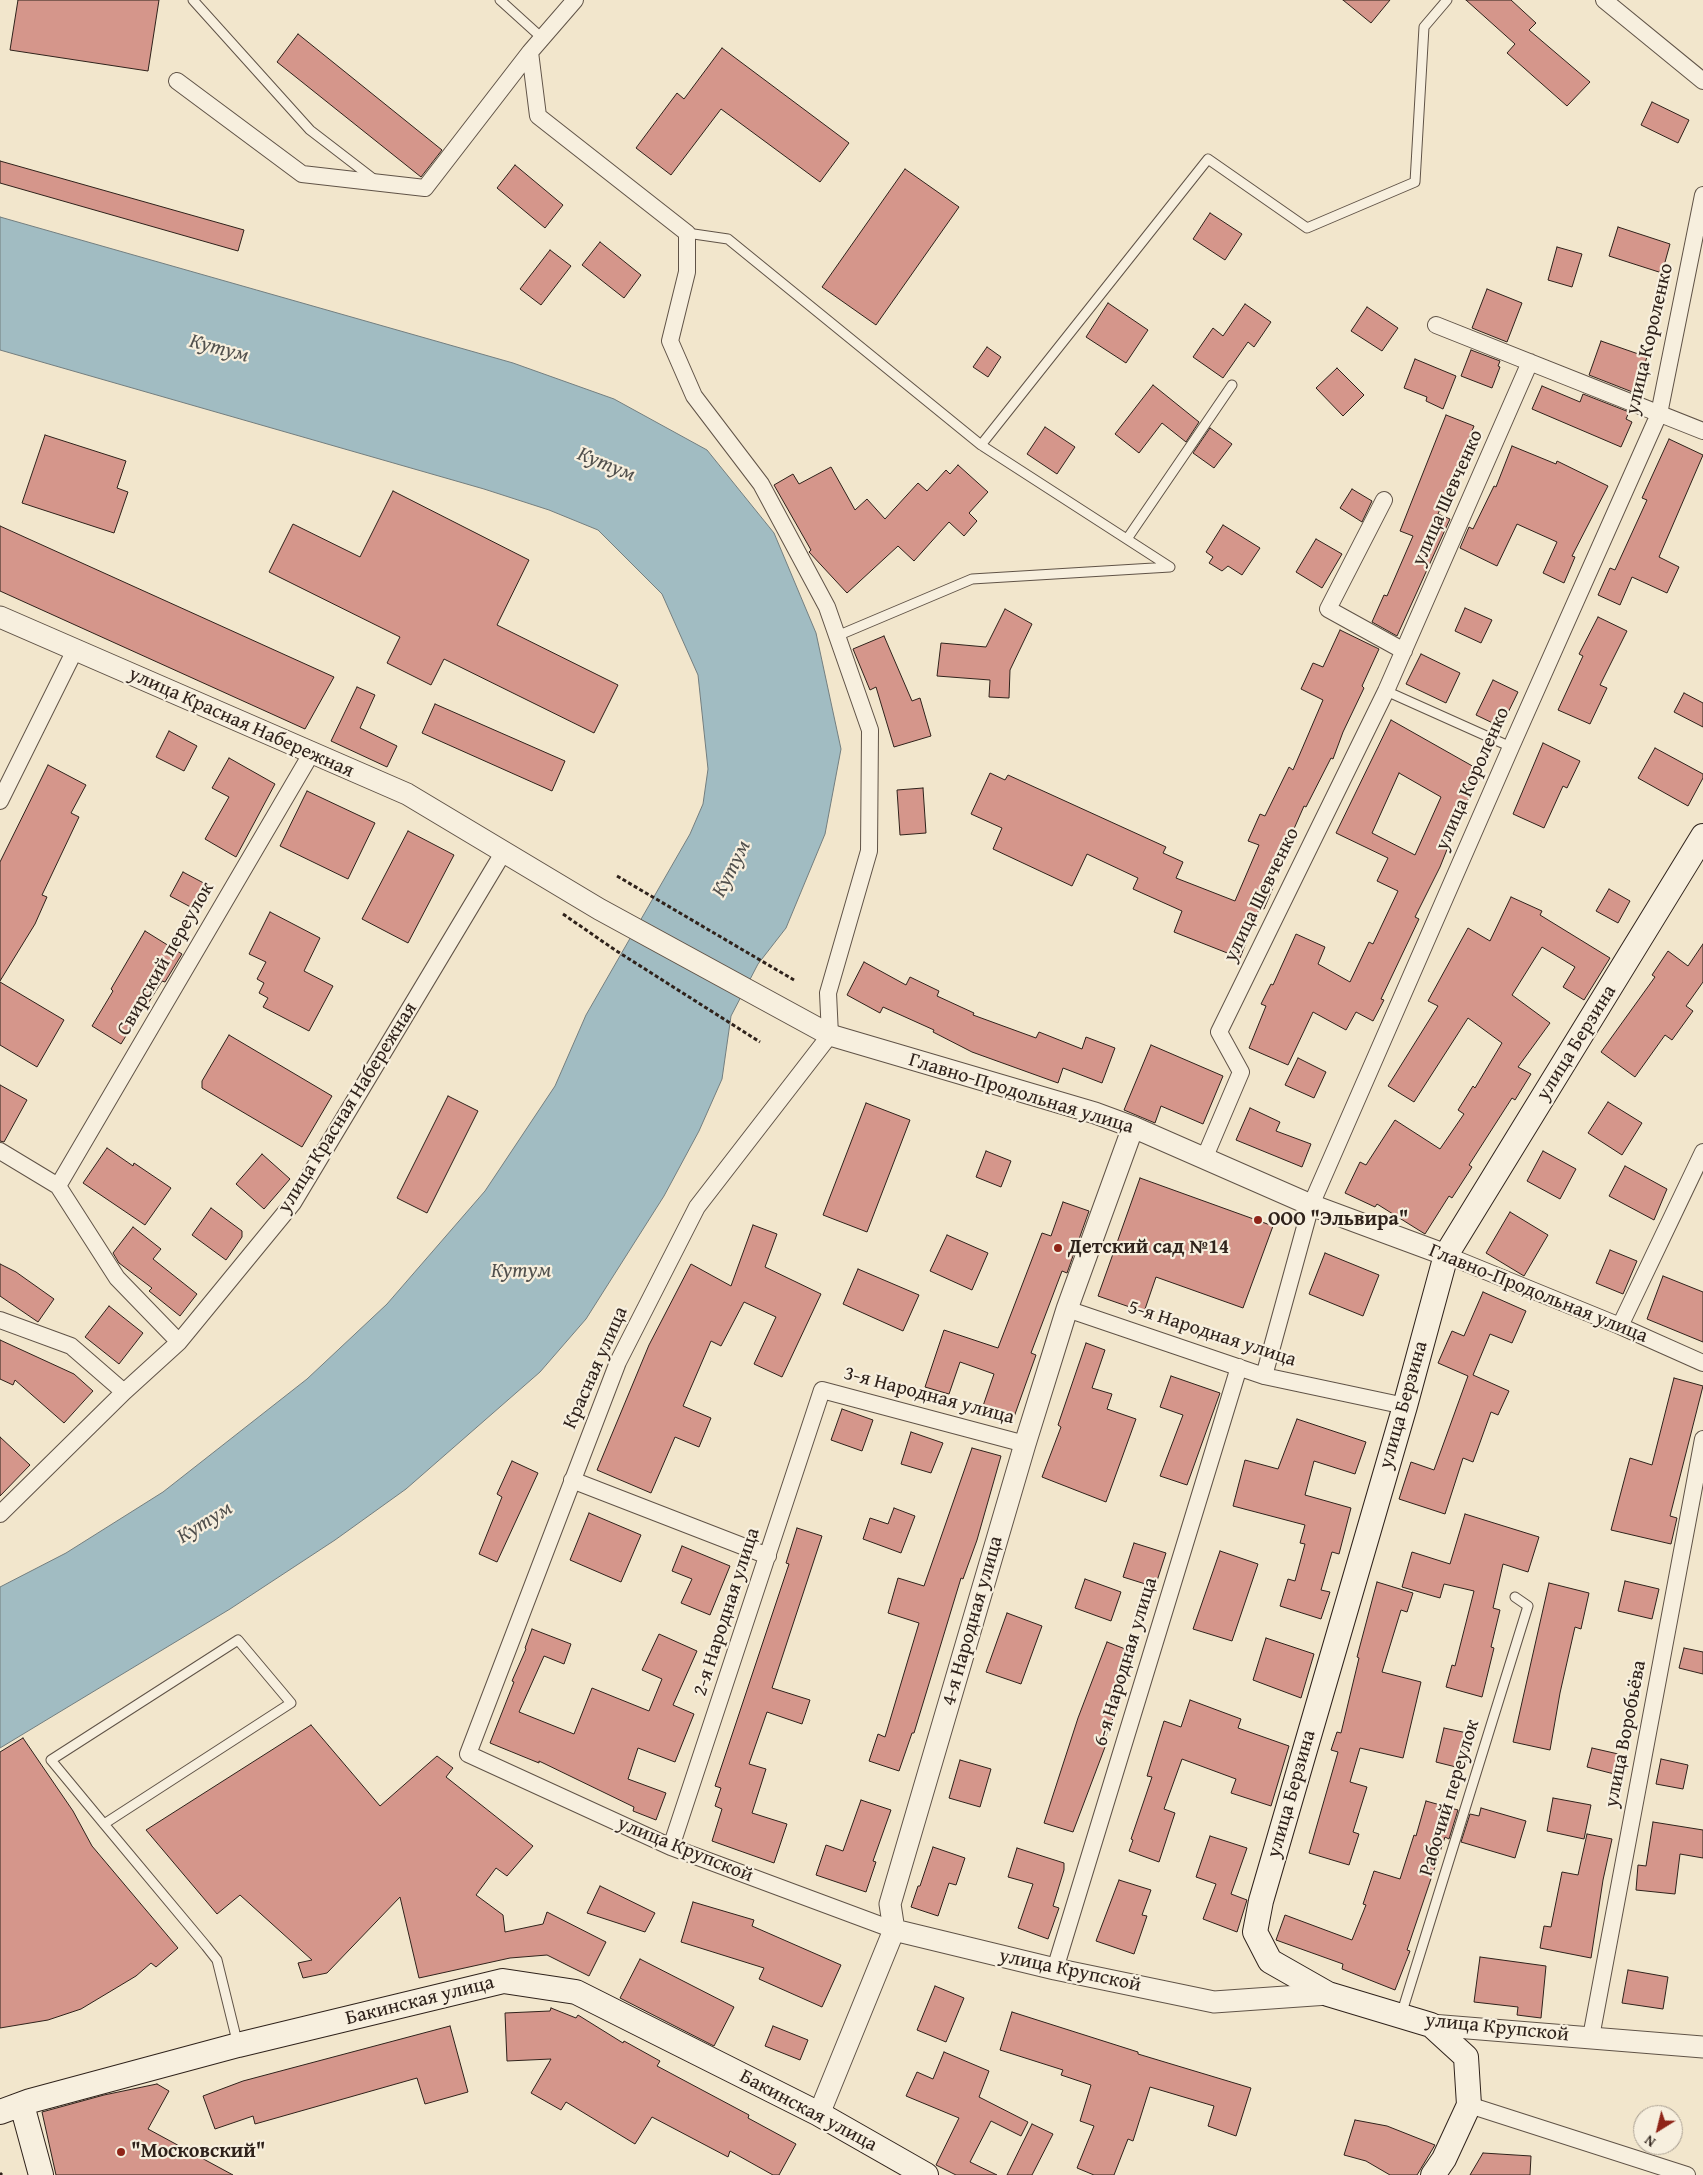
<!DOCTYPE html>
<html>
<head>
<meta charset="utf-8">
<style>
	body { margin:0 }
	#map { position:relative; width:1703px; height:2175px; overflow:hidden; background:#f2e6cc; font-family:"Gentium Book Plus",serif }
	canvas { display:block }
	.north { position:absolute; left:1633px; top:2105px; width:50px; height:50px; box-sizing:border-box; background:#f7efde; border:1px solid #a79d90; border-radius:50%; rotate:216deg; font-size:14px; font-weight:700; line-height:20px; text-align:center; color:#2f221b }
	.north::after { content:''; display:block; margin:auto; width:18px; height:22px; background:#8f2418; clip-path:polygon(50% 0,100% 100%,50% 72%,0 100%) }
</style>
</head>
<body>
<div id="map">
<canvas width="1703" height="2175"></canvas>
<div class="north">N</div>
</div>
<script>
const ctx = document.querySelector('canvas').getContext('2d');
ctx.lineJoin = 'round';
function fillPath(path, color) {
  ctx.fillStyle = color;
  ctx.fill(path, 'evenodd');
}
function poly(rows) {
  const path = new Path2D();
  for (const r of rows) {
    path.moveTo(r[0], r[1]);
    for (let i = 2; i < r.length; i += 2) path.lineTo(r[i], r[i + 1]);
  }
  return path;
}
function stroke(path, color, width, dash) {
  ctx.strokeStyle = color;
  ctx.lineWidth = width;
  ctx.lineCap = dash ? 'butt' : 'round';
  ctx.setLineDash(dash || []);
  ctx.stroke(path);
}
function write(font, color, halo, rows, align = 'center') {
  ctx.font = font + ' "Gentium Book Plus",serif';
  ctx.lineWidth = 4.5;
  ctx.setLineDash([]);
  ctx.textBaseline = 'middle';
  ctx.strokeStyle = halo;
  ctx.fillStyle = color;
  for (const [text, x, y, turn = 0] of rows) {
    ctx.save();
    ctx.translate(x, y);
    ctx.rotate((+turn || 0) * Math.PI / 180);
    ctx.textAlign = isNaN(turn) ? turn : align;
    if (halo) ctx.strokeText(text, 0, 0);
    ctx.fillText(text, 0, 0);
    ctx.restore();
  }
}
const water = poly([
	[0,217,513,363,614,399,707,450,774,533,816,633,841,749,825,834,786,928,758,964,731,1016,722,1079,699,1131,664,1196,586,1319,540,1372,406,1489,335,1540,230,1609,0,1748,0,1587,66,1553,163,1492,307,1379,387,1304,485,1191,555,1086,586,1015,690,834,703,804,708,769,698,675,662,594,598,530,549,510,484,489,0,350,0,217]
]);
const building = poly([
	[18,0,159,0,148,71,10,50,18,0],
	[1343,0,1390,0,1371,23,1343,0],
	[1466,0,1511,0,1536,23,1529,30,1590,82,1567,106,1507,53,1515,44,1466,0],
	[298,34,442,150,421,177,277,62,298,34],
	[722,48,849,143,820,182,721,109,671,175,636,148,677,93,684,99,722,48],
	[1652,102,1689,120,1678,143,1641,125,1652,102],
	[0,161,244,230,238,251,0,183,0,161],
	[515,165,563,205,545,228,497,188,515,165],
	[905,169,959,207,876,325,822,287,905,169],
	[1210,213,1242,234,1225,260,1193,239,1210,213],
	[1618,227,1670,244,1662,273,1609,256,1618,227],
	[600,242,641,275,624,298,582,265,600,242],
	[1557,247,1582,254,1572,287,1548,280,1557,247],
	[550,250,571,266,541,305,520,289,550,250],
	[1487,289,1522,303,1507,342,1472,328,1487,289],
	[1108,303,1148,330,1126,363,1086,337,1108,303],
	[1245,304,1271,322,1254,347,1248,342,1223,378,1193,357,1213,328,1223,336,1245,304],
	[1367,307,1398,328,1382,351,1351,331,1367,307],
	[1601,341,1647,357,1635,393,1589,375,1601,341],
	[987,347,1001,357,988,377,973,367,987,347],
	[1471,350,1500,361,1498,366,1500,367,1492,388,1461,376,1471,350],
	[1415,359,1456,376,1443,409,1426,401,1427,397,1404,388,1415,359],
	[1337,368,1364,395,1343,416,1316,388,1337,368],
	[1153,385,1199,422,1186,442,1162,423,1139,453,1115,434,1153,385],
	[1542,386,1580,402,1583,394,1629,412,1626,419,1632,422,1621,447,1532,409,1542,386],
	[1446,415,1474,426,1438,514,1450,519,1397,636,1372,622,1384,595,1387,596,1413,536,1400,531,1446,415],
	[1045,427,1075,447,1057,474,1027,454,1045,427],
	[1210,428,1232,444,1214,468,1193,453,1210,428],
	[45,435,126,461,117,488,128,492,114,533,22,503,45,435],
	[1669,439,1703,455,1659,557,1679,567,1667,593,1632,577,1620,605,1598,595,1610,568,1615,570,1647,500,1642,498,1669,439],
	[1512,446,1556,464,1557,461,1608,486,1572,556,1575,557,1564,583,1543,573,1557,542,1517,524,1497,566,1460,548,1469,527,1473,529,1494,486,1496,487,1512,446],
	[958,465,988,492,969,513,977,521,964,536,949,522,914,561,898,546,847,593,809,552,811,550,774,485,793,474,799,484,831,467,855,510,867,499,885,519,918,483,927,491,946,470,950,474,958,465],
	[1352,489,1372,501,1362,522,1340,508,1352,489],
	[393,491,529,560,497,625,618,685,594,733,444,659,431,685,387,663,400,637,269,572,293,524,360,557,393,491],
	[1223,525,1260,548,1242,575,1228,566,1222,571,1209,563,1213,557,1206,552,1223,525],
	[0,526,334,677,305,729,0,591,0,526],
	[1316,539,1342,554,1322,588,1296,572,1316,539],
	[1465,608,1492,620,1481,643,1455,631,1465,608],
	[1005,609,1032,624,1010,670,1009,698,989,697,990,680,937,676,941,643,986,647,1005,609],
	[1598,617,1627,631,1600,685,1607,688,1590,724,1558,710,1583,656,1579,654,1598,617],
	[1340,630,1379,649,1362,686,1364,688,1343,732,1333,759,1331,758,1306,807,1304,806,1271,881,1275,883,1264,909,1260,907,1240,958,1174,932,1182,911,1133,889,1138,878,1087,854,1072,886,993,849,1002,828,971,814,990,773,1005,780,1008,775,1166,847,1163,853,1183,862,1176,878,1235,901,1259,845,1248,841,1260,814,1265,816,1289,767,1293,770,1323,700,1301,689,1313,663,1323,667,1340,630],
	[884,636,912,701,920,698,931,736,894,747,876,687,870,690,853,649,884,636],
	[1421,654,1460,673,1446,703,1406,684,1421,654],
	[1493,680,1518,692,1501,727,1476,715,1493,680],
	[357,687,375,695,360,728,397,746,387,767,331,741,357,687],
	[1684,693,1703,703,1703,727,1674,712,1684,693],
	[435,704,565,761,552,791,422,733,435,704],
	[1391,720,1483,772,1451,831,1454,832,1440,867,1415,917,1419,919,1381,999,1384,1000,1373,1021,1356,1012,1346,1030,1313,1012,1288,1065,1249,1048,1266,1006,1261,1004,1271,984,1273,985,1296,934,1325,947,1318,964,1350,982,1369,942,1373,944,1398,891,1377,881,1388,858,1336,833,1391,720],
	[1399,773,1441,797,1415,855,1372,833,1399,773],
	[169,731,197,746,184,771,156,757,169,731],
	[1543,743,1580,761,1567,788,1563,786,1544,828,1513,814,1543,743],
	[1655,748,1703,774,1703,778,1688,806,1638,778,1655,748],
	[229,758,275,784,236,857,205,839,229,797,212,788,229,758],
	[48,765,86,785,71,813,79,817,42,895,47,897,35,924,0,981,0,862,48,765],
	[923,788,926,833,900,835,897,790,923,788],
	[307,791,375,823,348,879,280,846,307,791],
	[408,831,454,855,408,943,362,919,408,831],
	[183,872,213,888,200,912,170,896,183,872],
	[1609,889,1630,901,1618,923,1596,911,1609,889],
	[1511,897,1542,911,1540,915,1610,958,1584,1000,1563,987,1575,967,1542,947,1512,995,1550,1023,1518,1067,1531,1074,1515,1100,1512,1098,1469,1165,1472,1167,1452,1198,1449,1196,1425,1234,1377,1204,1375,1207,1345,1193,1360,1162,1366,1165,1395,1120,1440,1149,1464,1114,1458,1110,1473,1086,1475,1088,1502,1043,1468,1018,1414,1102,1388,1086,1438,1006,1428,1001,1468,928,1490,941,1511,897],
	[270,912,320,938,304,971,333,986,309,1031,263,1007,268,998,259,993,264,983,257,979,266,962,249,954,270,912],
	[145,931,182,954,165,982,162,981,144,1010,143,1008,121,1044,92,1026,113,991,111,989,145,931],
	[1703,944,1703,982,1686,1006,1693,1011,1672,1040,1665,1035,1635,1077,1601,1052,1655,977,1652,975,1668,951,1688,966,1703,944],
	[864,962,906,985,910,977,939,991,937,996,974,1013,973,1015,1036,1038,1039,1032,1082,1049,1086,1037,1115,1048,1102,1083,1063,1068,1058,1083,972,1052,933,1032,934,1030,883,1007,880,1013,847,995,864,962],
	[0,982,64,1020,37,1067,0,1045,0,982],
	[229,1035,332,1096,302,1147,202,1088,202,1081,229,1035],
	[1151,1045,1223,1076,1203,1124,1161,1106,1155,1123,1124,1110,1151,1045],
	[1298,1058,1326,1072,1314,1098,1285,1085,1298,1058],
	[0,1085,27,1100,4,1142,0,1141,0,1085],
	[448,1096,478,1111,427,1213,397,1198,448,1096],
	[1608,1102,1642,1123,1622,1155,1588,1133,1608,1102],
	[866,1103,910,1120,867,1232,823,1215,866,1103],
	[1250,1108,1280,1122,1276,1131,1311,1144,1302,1167,1236,1140,1250,1108],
	[107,1148,133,1166,134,1163,171,1188,145,1225,83,1183,107,1148],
	[986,1151,1011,1161,1001,1187,976,1177,986,1151],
	[1543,1151,1576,1169,1560,1199,1527,1181,1543,1151],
	[262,1154,290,1179,264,1209,236,1184,262,1154],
	[1625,1166,1667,1189,1654,1220,1609,1196,1625,1166],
	[1140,1178,1273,1226,1243,1308,1156,1277,1144,1312,1098,1296,1140,1178],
	[1063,1202,1089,1211,1067,1273,1062,1271,1031,1353,1036,1355,1014,1417,983,1406,994,1374,960,1362,949,1394,925,1387,944,1330,998,1348,1042,1233,1051,1236,1063,1202],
	[211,1208,242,1231,242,1237,226,1260,192,1235,211,1208],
	[1510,1212,1548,1235,1524,1276,1486,1253,1510,1212],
	[753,1225,777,1234,765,1267,821,1294,782,1377,754,1364,776,1317,744,1302,721,1346,711,1341,683,1406,711,1418,699,1447,675,1437,651,1493,597,1470,649,1345,691,1264,731,1286,753,1225],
	[133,1227,161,1249,153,1259,197,1294,180,1316,149,1291,152,1288,119,1263,113,1253,133,1227],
	[947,1235,988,1253,972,1290,930,1271,947,1235],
	[1610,1250,1637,1261,1623,1294,1596,1283,1610,1250],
	[1325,1253,1379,1275,1363,1316,1309,1294,1325,1253],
	[0,1264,16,1272,54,1299,38,1322,0,1296,0,1264],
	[858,1269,919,1295,903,1331,843,1304,858,1269],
	[1663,1276,1703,1292,1703,1342,1647,1319,1663,1276],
	[1483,1292,1526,1311,1512,1343,1490,1334,1473,1375,1509,1391,1498,1415,1491,1412,1473,1462,1463,1458,1445,1514,1399,1499,1411,1462,1434,1470,1468,1376,1438,1363,1452,1331,1464,1336,1483,1292],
	[109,1306,143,1333,119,1364,85,1337,109,1306],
	[0,1340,74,1374,93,1391,64,1423,15,1380,13,1385,0,1379,0,1340],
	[1086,1343,1105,1350,1092,1388,1112,1394,1107,1409,1136,1419,1106,1502,1042,1477,1061,1427,1058,1425,1086,1343],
	[1171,1376,1220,1393,1187,1485,1160,1476,1183,1415,1160,1407,1171,1376],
	[1674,1378,1703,1386,1670,1516,1677,1518,1671,1544,1611,1530,1630,1458,1652,1465,1674,1378],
	[842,1409,873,1420,862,1451,831,1440,842,1409],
	[1297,1419,1366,1442,1355,1474,1314,1461,1305,1495,1351,1508,1339,1554,1332,1552,1321,1590,1330,1592,1321,1619,1280,1606,1288,1579,1295,1581,1305,1544,1300,1543,1305,1525,1233,1506,1245,1460,1278,1469,1297,1419],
	[911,1432,943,1443,931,1473,901,1464,911,1432],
	[0,1437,30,1465,0,1496,0,1437],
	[972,1448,1001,1456,977,1540,963,1579,961,1578,914,1733,912,1733,899,1771,869,1761,878,1734,885,1737,919,1623,888,1613,898,1578,924,1586,972,1448],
	[512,1461,538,1473,497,1562,479,1554,502,1497,497,1494,512,1461],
	[894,1508,915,1516,901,1553,863,1539,870,1518,888,1524,894,1508],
	[589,1513,641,1535,621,1582,570,1560,589,1513],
	[1465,1514,1539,1537,1528,1572,1503,1564,1493,1608,1500,1610,1491,1647,1494,1648,1482,1697,1446,1687,1452,1665,1455,1666,1474,1591,1444,1584,1440,1598,1402,1587,1412,1552,1450,1564,1465,1514],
	[797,1528,822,1536,772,1688,810,1700,802,1724,767,1712,749,1764,766,1769,752,1813,787,1824,774,1863,712,1841,722,1809,715,1806,721,1788,715,1786,789,1564,786,1563,797,1528],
	[1134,1543,1166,1553,1155,1587,1123,1577,1134,1543],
	[682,1546,730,1566,710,1615,681,1603,692,1579,672,1571,682,1546],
	[1220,1551,1258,1564,1232,1641,1193,1629,1220,1551],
	[1085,1579,1121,1592,1111,1621,1075,1608,1085,1579],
	[1625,1581,1659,1589,1652,1619,1618,1611,1625,1581],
	[1377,1582,1413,1593,1407,1612,1401,1610,1382,1672,1421,1682,1403,1758,1360,1748,1350,1782,1367,1787,1353,1832,1359,1834,1349,1865,1309,1853,1338,1752,1331,1750,1337,1732,1341,1733,1359,1658,1357,1657,1377,1582],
	[1549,1583,1589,1593,1581,1629,1575,1627,1560,1693,1550,1750,1513,1742,1549,1583],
	[1007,1613,1042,1626,1021,1684,986,1672,1007,1613],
	[532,1629,571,1644,564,1664,544,1656,519,1712,574,1734,592,1688,649,1711,662,1679,642,1670,659,1634,697,1651,673,1705,694,1714,675,1762,638,1748,628,1779,666,1793,656,1820,633,1811,634,1807,539,1761,539,1763,490,1743,514,1682,512,1681,526,1649,525,1648,532,1629],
	[1266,1638,1314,1654,1301,1698,1253,1680,1266,1638],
	[1107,1642,1133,1652,1120,1689,1124,1690,1102,1746,1105,1747,1073,1832,1044,1823,1078,1718,1107,1642],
	[1684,1648,1703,1652,1703,1674,1679,1668,1684,1648],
	[1190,1700,1241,1719,1238,1728,1289,1746,1271,1806,1231,1793,1236,1779,1182,1759,1164,1809,1175,1813,1159,1862,1129,1851,1133,1840,1131,1839,1152,1777,1147,1776,1164,1721,1181,1727,1190,1700],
	[311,1725,380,1806,437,1756,453,1768,446,1777,533,1846,507,1876,496,1868,476,1895,503,1915,505,1932,543,1924,547,1912,606,1942,589,1976,547,1955,510,1958,419,1978,400,1897,327,1973,303,1978,298,1963,312,1960,240,1895,217,1914,146,1830,311,1725],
	[1444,1728,1472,1734,1464,1769,1436,1762,1444,1728],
	[23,1738,73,1811,92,1846,178,1948,156,1967,151,1963,136,1976,81,2009,48,2020,0,2028,0,1752,23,1738],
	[1592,1748,1627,1756,1622,1776,1587,1767,1592,1748],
	[1661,1759,1688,1765,1683,1789,1656,1784,1661,1759],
	[960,1760,991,1769,980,1807,949,1798,960,1760],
	[1553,1798,1591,1805,1584,1839,1547,1831,1553,1798],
	[861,1800,891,1810,873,1861,876,1862,866,1892,816,1875,826,1845,843,1851,861,1800],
	[1426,1801,1458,1810,1449,1839,1445,1837,1407,1950,1410,1951,1395,1990,1342,1969,1343,1964,1276,1940,1285,1915,1352,1940,1366,1905,1363,1904,1374,1871,1400,1879,1414,1835,1416,1836,1426,1801],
	[1481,1808,1526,1821,1515,1858,1461,1842,1470,1814,1479,1816,1481,1808],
	[1653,1822,1703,1830,1703,1858,1680,1854,1675,1894,1636,1890,1638,1865,1646,1866,1653,1822],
	[1587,1834,1612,1839,1603,1880,1591,1958,1540,1948,1544,1926,1551,1927,1562,1872,1578,1875,1587,1834],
	[1210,1836,1247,1848,1231,1894,1247,1900,1237,1932,1203,1919,1216,1884,1196,1877,1210,1836],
	[933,1847,965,1858,956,1885,949,1883,938,1916,911,1907,918,1886,920,1886,933,1847],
	[1017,1848,1064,1863,1064,1870,1053,1906,1059,1908,1048,1939,1018,1928,1033,1884,1008,1877,1017,1848],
	[1119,1880,1151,1890,1142,1915,1147,1916,1134,1954,1096,1941,1119,1880],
	[600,1886,655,1913,645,1932,587,1913,600,1886],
	[693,1902,754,1920,752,1926,841,1965,822,2007,759,1979,764,1968,681,1942,693,1902],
	[1480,1957,1546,1966,1541,2018,1517,2015,1518,2007,1474,2002,1480,1957],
	[640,1959,734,2007,714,2046,620,1998,640,1959],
	[1628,1970,1668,1977,1663,2009,1622,2003,1628,1970],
	[935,1986,964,1998,946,2042,917,2030,935,1986],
	[551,2008,576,2018,578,2015,623,2043,624,2041,660,2061,657,2066,749,2115,748,2118,796,2144,779,2175,773,2175,730,2151,728,2157,652,2117,635,2144,566,2102,561,2110,531,2093,551,2059,507,2061,505,2013,550,2011,551,2008],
	[1012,2012,1138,2052,1138,2054,1251,2088,1236,2136,1208,2126,1214,2106,1150,2087,1133,2141,1128,2139,1114,2175,1094,2175,1077,2168,1094,2126,1080,2121,1091,2085,1061,2075,1063,2070,1000,2050,1012,2012],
	[450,2026,468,2092,425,2104,417,2078,255,2124,253,2116,215,2129,203,2096,243,2081,450,2026],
	[773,2026,808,2040,800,2060,765,2046,773,2026],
	[944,2052,989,2071,979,2097,1028,2122,1021,2136,991,2121,970,2162,997,2175,956,2175,936,2165,959,2118,906,2096,917,2072,933,2079,944,2052],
	[157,2084,169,2091,148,2129,233,2175,56,2175,42,2112,104,2095,157,2084],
	[1355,2120,1387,2126,1435,2145,1417,2175,1390,2175,1366,2161,1344,2155,1355,2120],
	[1032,2124,1053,2134,1032,2175,1007,2175,1032,2124],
	[1483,2153,1531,2156,1530,2175,1470,2175,1483,2153]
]);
const path = poly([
	[617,876,794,980],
	[563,914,615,950,760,1042],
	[0,2173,2,2175]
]);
const service = poly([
	[193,0,310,130,375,180],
	[500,0,542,38],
	[687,233,728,239,981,445,1170,567,972,579,837,636],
	[981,445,1208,159,1307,228,1415,182,1424,27,1447,0],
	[1127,539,1232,385],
	[1386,691,1511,747],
	[104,1824,291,1703,238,1640,51,1760,104,1824,201,1940,206,1946,217,1960,238,2045],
	[1401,2015,1528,1606,1515,1597]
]);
const minor = poly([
	[1604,0,1703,81],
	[530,52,538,116,687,233,687,272,670,341,694,396,761,484,827,607,870,730,869,851,828,993,830,1035,697,1207,618,1362,468,1754,671,1847,894,1930],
	[177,81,302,174,425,188,530,52,575,0],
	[1436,325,1703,431],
	[1384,500,1328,609,1404,651],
	[0,801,75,650],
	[0,1151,58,1186,117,1278,179,1342],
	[1204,1159,1241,1072,1219,1032,1386,691,1530,362],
	[58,1186,311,754],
	[1446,1255,1620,1326,1703,1363],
	[1067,1309,1264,1376,1405,1406],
	[0,1320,71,1346,124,1392],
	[1620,1326,1703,1152],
	[1264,1376,1311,1205,1511,747,1659,414,1703,195],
	[572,1480,768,1556],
	[0,1514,124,1392,179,1342,293,1203,503,853],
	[671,1847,822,1390,1025,1444],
	[1055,1969,1239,1367],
	[1591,2037,1703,1439],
	[1469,2105,1687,2175]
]);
const tertiary = poly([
	[0,617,407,794,599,909,830,1035,1095,1113,1133,1127,1311,1205,1446,1255],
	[894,1930,1055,1969,1214,2002,1328,1994],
	[1431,2025,1703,2047],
	[819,2114,894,1930,890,1904,1025,1444,1067,1309,1133,1127]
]);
const secondary = poly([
	[22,2105,41,2175],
	[0,2112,30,2101,238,2045,503,1981,576,1992,819,2114,926,2175],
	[1433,2175,1444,2159,1469,2105,1466,2057,1431,2025,1328,1994,1270,1961,1255,1932,1261,1901,1405,1406,1446,1255,1703,836]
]);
const markers = [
	[1258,1220,5,"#8f2418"],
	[1058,1248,5,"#8f2418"],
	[121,2152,5,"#8f2418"]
];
const streetNames = [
	["улица Короленко",1650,339,-77],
	["улица Шевченко",1448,498,-66],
	["улица Красная Набережная",241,723,24],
	["улица Короленко",1473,779,-66],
	["улица Шевченко",1262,895,-64],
	["Свирский переулок",166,959,-60],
	["улица Берзина",1577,1043,-58],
	["Главно-Продольная улица",1021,1094,17],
	["улица Красная Набережная",348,1108,-58],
	["Главно-Продольная улица",1538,1294,22],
	["5-я Народная улица",1212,1334,18],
	["Красная улица",596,1368,-66],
	["3-я Народная улица",929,1396,15],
	["улица Берзина",1404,1405,-74],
	["2-я Народная улица",727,1612,-72],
	["4-я Народная улица",973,1621,-74],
	["6-я Народная улица",1126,1662,-73],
	["улица Воробьёва",1626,1734,-79],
	["улица Берзина",1292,1794,-74],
	["Рабочий переулок",1450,1798,-73],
	["улица Крупской",685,1850,22],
	["улица Крупской",1070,1971,12],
	["Бакинская улица",420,2001,-14],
	["улица Крупской",1497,2028,6],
	["Бакинская улица",808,2111,28]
];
const poiNames = [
	["ООО \"Эльвира\"",1268,1220],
	["Детский сад №14",1068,1248],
	["\"Московский\"",131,2152]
];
const waterNames = [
	["Кутум",219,349,15],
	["Кутум",606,465,22],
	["Кутум",732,869,-63],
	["Кутум",521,1272],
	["Кутум",205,1523,-32]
];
fillPath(water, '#a1bcc2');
stroke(water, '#737e7f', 1);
fillPath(building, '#d5968b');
stroke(building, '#2f221b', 1);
stroke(service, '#605347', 11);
stroke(minor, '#605347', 18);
stroke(tertiary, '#605347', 23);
stroke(secondary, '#2f221b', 26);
stroke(path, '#2f221b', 3, [4, 2.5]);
stroke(service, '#f7efde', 9);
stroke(minor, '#f7efde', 16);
stroke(tertiary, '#f7efde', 21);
stroke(secondary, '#f7efde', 24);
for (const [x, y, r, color] of markers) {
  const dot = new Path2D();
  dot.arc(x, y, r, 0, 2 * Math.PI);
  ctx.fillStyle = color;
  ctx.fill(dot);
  stroke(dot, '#f7efde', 2);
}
write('20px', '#2f221b', '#f7efde', streetNames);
write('bold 20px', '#2f221b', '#f7efde', poiNames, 'left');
write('italic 21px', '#51504d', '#f7efde', waterNames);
</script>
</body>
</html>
